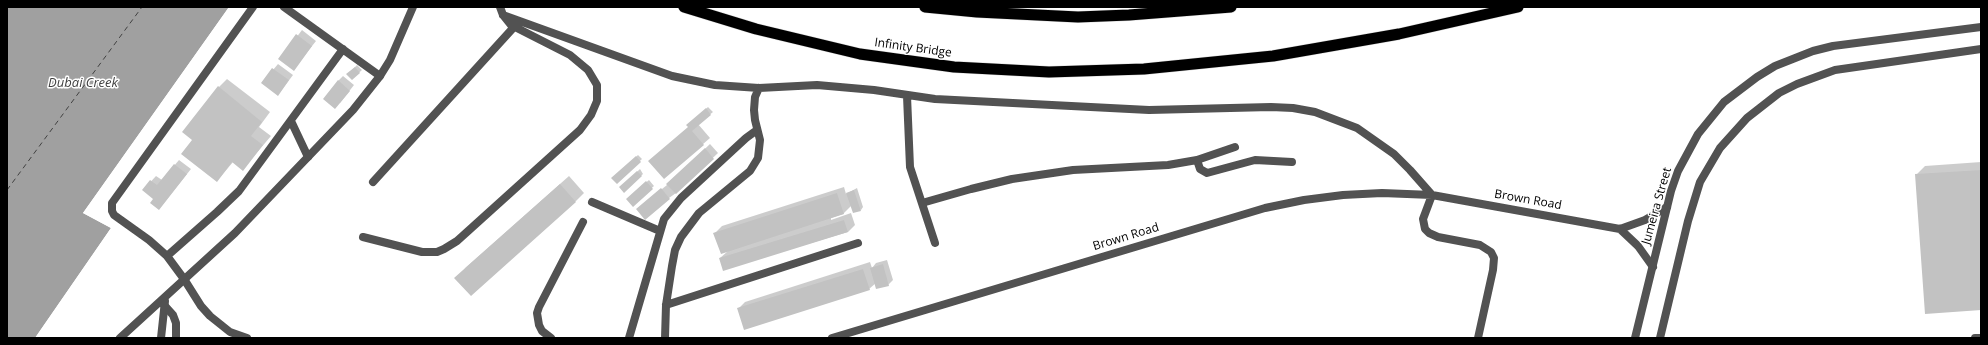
<!DOCTYPE html>
<html>
<head>
<meta charset="utf-8">
<style>
	body { margin:0 }
	#map { position:relative; width:1988px; height:345px; overflow:hidden; background:#fff; font-family:"Open Sans",sans-serif }
	canvas { display:block }
	.frame { position:absolute; inset:0; border:8px solid #000; pointer-events:none }
</style>
</head>
<body>
<div id="map">
<canvas width="1988" height="345"></canvas>
<div class="frame"></div>
</div>
<script>
const ctx = document.querySelector('canvas').getContext('2d');
ctx.lineJoin = 'round';
function fillPath(path, color) {
  ctx.fillStyle = color;
  ctx.fill(path, 'evenodd');
}
function poly(rows) {
  const path = new Path2D();
  for (const r of rows) {
    path.moveTo(r[0], r[1]);
    for (let i = 2; i < r.length; i += 2) path.lineTo(r[i], r[i + 1]);
  }
  return path;
}
function stroke(path, color, width, dash) {
  ctx.strokeStyle = color;
  ctx.lineWidth = width;
  ctx.lineCap = dash ? 'butt' : 'round';
  ctx.setLineDash(dash || []);
  ctx.stroke(path);
}
function write(font, color, halo, rows, align = 'center') {
  ctx.font = font + ' "Open Sans",sans-serif';
  ctx.lineWidth = 3;
  ctx.setLineDash([]);
  ctx.textBaseline = 'middle';
  ctx.strokeStyle = halo;
  ctx.fillStyle = color;
  for (const [text, x, y, turn = 0] of rows) {
    ctx.save();
    ctx.translate(x, y);
    ctx.rotate((+turn || 0) * Math.PI / 180);
    ctx.textAlign = isNaN(turn) ? turn : align;
    if (halo) ctx.strokeText(text, 0, 0);
    ctx.fillText(text, 0, 0);
    ctx.restore();
  }
}
const water = poly([
	[7,7,229,7,83,213,111,228,35,338,7,338]
]);
const pier = poly([
	[229,7,231,7,86,213,112,226,113,229,37,338,35,338,111,228,83,213]
]);
const shadow = poly([
	[302,30,316,41,294,69,280,59],
	[278,64,293,75,278,95,262,83],
	[357,65,362,70,352,79,348,74],
	[343,76,354,85,340,103,338,81],
	[227,79,270,112,259,127,271,136,243,169,233,162,217,181,193,140,219,87],
	[708,107,713,112,698,124,710,138,664,178,690,123],
	[710,144,718,153,676,193,669,198,642,205,667,185],
	[638,155,642,159,617,182,613,178],
	[179,160,191,169,159,209,155,198,143,190,156,176,162,180],
	[1981,162,1981,309,1916,175,1925,166],
	[640,169,643,174,624,191,621,187],
	[569,176,584,193,576,201,464,269],
	[649,180,654,186,633,205,627,199],
	[844,187,846,194,857,188,863,207,861,210,851,206,843,214,831,218,831,220,851,213,855,225,848,232,724,269,720,258,728,251,715,233,722,226],
	[887,260,893,280,888,285,876,283,869,289,738,309,745,302,870,262,872,268,876,263]
]);
const ferry = poly([
	[7,190,142,7]
]);
const building = poly([
	[296,34,312,46,294,71,278,59],
	[355,67,360,73,352,80,346,74],
	[272,68,289,80,278,96,261,83],
	[338,80,350,91,335,109,323,99],
	[218,86,262,122,251,136,263,145,243,171,232,162,217,182,181,154,192,140,182,132],
	[706,108,711,115,692,131,704,145,664,179,648,161,688,127,686,125],
	[705,148,714,159,676,194,666,184],
	[636,156,641,162,617,184,611,178],
	[174,164,187,174,159,210,150,203,153,199,142,190,150,180,157,185],
	[1981,170,1981,310,1925,314,1915,174],
	[637,171,642,176,624,193,619,187],
	[646,181,653,189,633,207,626,199],
	[560,184,576,202,471,296,454,278],
	[661,188,670,199,645,220,636,209],
	[854,190,861,211,853,213,846,193],
	[837,193,844,214,721,254,713,233],
	[844,220,848,232,723,271,719,258],
	[883,264,889,286,876,289,870,268],
	[863,269,870,290,744,330,737,308]
]);
const service = poly([
	[284,7,380,76],
	[503,15,672,76,715,85,759,88,817,85,874,90,935,99,1149,110,1271,107,1293,108,1315,112,1357,128,1394,154,1410,170,1432,195,1423,219,1425,229,1429,233,1438,237,1480,245,1491,252,1494,258,1493,270,1478,338],
	[907,96,910,167,935,243],
	[291,121,308,157],
	[1197,160,1200,169,1207,173,1255,160,1292,162],
	[373,182,514,27],
	[592,202,660,231],
	[922,203,971,189,1012,179,1073,170,1168,165,1197,160,1235,147],
	[1620,229,1638,246,1653,267],
	[363,237,422,252,437,252,444,249,457,241,580,130,591,115,597,101,597,85,588,70,570,55,511,25,503,15,500,7],
	[167,256,217,212,239,191,343,49],
	[184,279,167,256,149,240,114,215,112,211,112,203,253,7],
	[666,305,858,243],
	[551,338,542,331,539,325,537,313,539,307,583,222],
	[629,338,664,219,681,198,746,138,757,130],
	[665,338,666,305,672,266,675,250,681,237,699,213,750,171,758,158,760,140,755,120,754,110,755,97,759,88],
	[832,338,1265,208,1304,200,1343,195,1382,193,1432,195,1620,229,1645,220,1667,207],
	[1975,338,1981,338]
]);
const minor = poly([
	[120,338,235,233,353,110,380,76,390,60,413,7],
	[161,338,165,301]
]);
const tertiary = poly([
	[184,279,201,306,210,316,230,332,247,338],
	[164,305,173,315,176,323,176,338],
	[1635,338,1671,191,1678,171,1698,134,1724,102,1757,77,1775,66,1813,51,1833,46,1981,27],
	[1660,338,1688,221,1700,182,1720,148,1747,118,1779,93,1797,84,1835,70,1981,49]
]);
const trunk = poly([
	[684,7,756,29,860,54,954,67,1049,72,1144,69,1273,56,1399,34,1518,7],
	[925,7,977,12,1078,17,1129,15,1231,7]
]);
const streetNames = [
	["Infinity Bridge",913,48,8],
	["Brown Road",1528,200,10],
	["Jumeira Street",1657,206,-74],
	["Brown Road",1126,237,-17]
];
const waterNames = [
	["Dubai Creek",83,83]
];
fillPath(water, '#a0a0a0');
fillPath(pier, '#fff');
fillPath(shadow, '#0003');
stroke(ferry, '#414141', 1, [5, 4]);
fillPath(building, '#c2c2c2');
stroke(trunk, '#dbdbdb', 12);
stroke(service, '#525252', 8);
stroke(minor, '#525252', 8);
stroke(tertiary, '#525252', 8);
stroke(trunk, '#000', 11);
write('12px', '#000', '#fff', streetNames);
write('italic 13px', '#414141', '#fff', waterNames);
</script>
</body>
</html>
